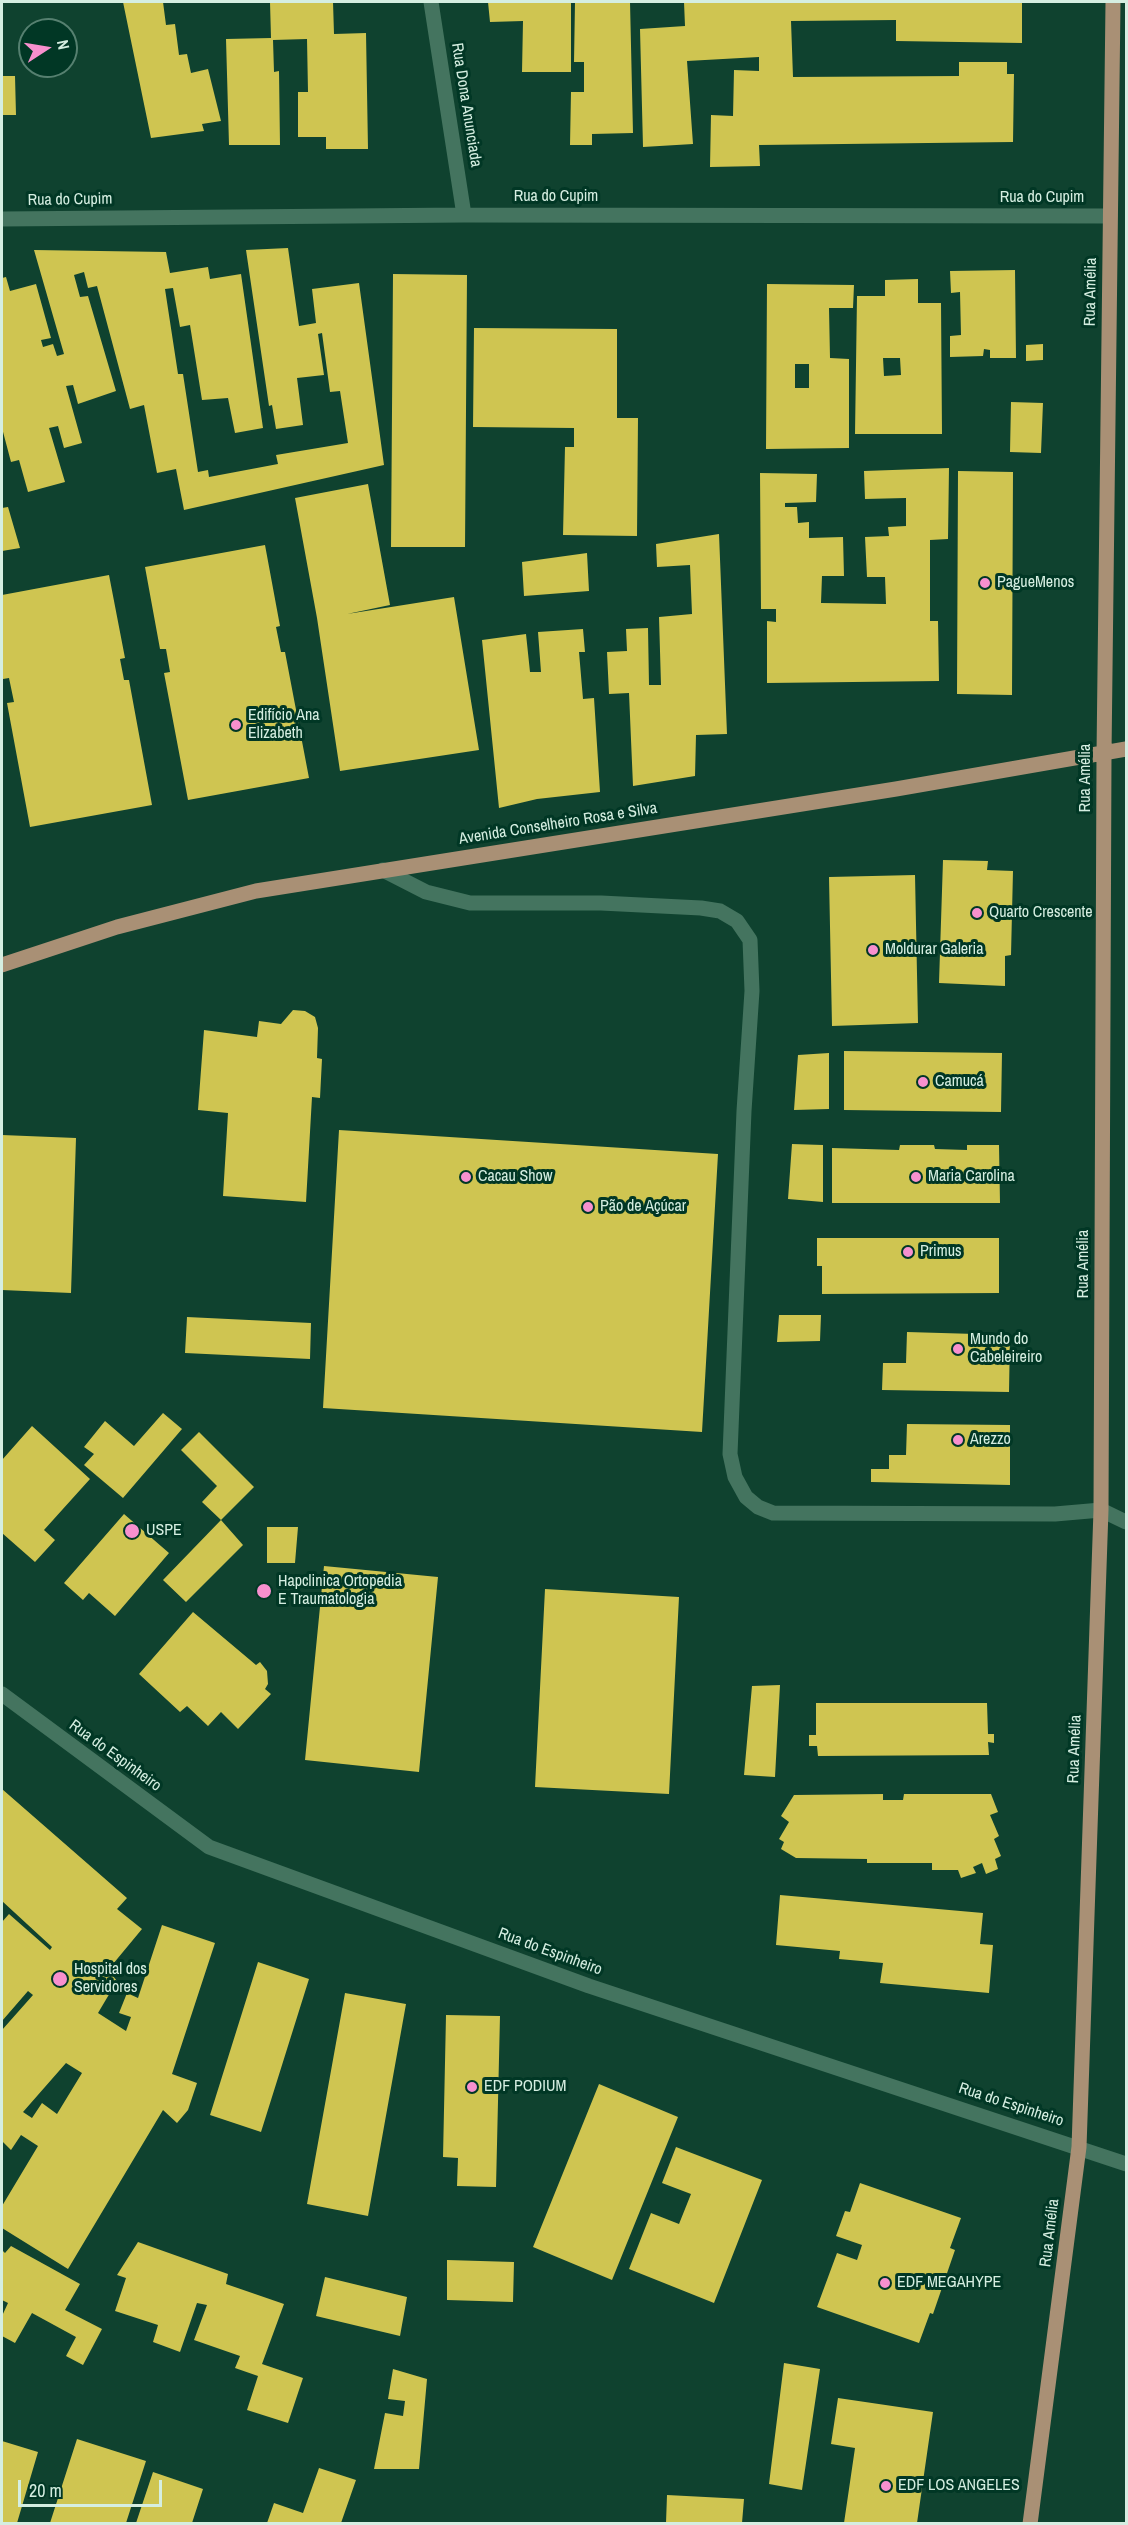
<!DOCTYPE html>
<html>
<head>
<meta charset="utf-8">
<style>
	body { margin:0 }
	#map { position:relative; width:1128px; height:2525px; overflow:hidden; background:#0f422f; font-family:"Archivo Narrow",sans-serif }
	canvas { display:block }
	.frame { position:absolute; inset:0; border:3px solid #d5eee1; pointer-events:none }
	.north { position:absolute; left:18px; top:18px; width:60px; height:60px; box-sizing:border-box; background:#013725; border:2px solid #568070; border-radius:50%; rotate:78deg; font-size:16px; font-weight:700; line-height:24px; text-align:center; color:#d5eee1 }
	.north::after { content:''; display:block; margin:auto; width:21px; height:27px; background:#f790ce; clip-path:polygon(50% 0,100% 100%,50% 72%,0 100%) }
	.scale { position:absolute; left:18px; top:2480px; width:144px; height:27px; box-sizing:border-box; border:3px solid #d5eee1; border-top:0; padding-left:8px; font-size:18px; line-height:21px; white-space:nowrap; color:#d5eee1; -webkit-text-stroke:4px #013725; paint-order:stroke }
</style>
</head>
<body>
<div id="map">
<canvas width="1128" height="2525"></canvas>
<div class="frame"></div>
<div class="north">N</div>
<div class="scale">20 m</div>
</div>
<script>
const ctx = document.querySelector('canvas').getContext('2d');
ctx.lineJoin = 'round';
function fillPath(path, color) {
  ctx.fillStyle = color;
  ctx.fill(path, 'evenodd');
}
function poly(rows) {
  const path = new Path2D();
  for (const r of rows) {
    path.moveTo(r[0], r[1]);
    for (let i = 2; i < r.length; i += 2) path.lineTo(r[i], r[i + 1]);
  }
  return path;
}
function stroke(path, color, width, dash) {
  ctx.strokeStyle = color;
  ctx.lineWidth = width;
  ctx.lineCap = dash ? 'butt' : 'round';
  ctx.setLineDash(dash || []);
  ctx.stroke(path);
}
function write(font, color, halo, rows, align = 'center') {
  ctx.font = font + ' "Archivo Narrow",sans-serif';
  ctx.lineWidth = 6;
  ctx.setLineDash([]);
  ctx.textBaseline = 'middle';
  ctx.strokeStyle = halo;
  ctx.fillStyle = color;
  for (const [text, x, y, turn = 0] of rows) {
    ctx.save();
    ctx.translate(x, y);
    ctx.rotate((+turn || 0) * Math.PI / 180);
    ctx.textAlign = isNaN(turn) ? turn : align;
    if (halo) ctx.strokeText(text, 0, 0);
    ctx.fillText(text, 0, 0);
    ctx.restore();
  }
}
const building = poly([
	[123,2,163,2,166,25,175,24,179,55,187,54,191,73,208,69,221,121,202,124,204,131,151,138],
	[270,2,333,2,334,34,366,33,368,149,326,149,326,137,298,137,298,92,308,92,307,39,273,40,274,72,279,71,280,145,229,145,226,39,271,38],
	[488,2,571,2,571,72,522,72,523,21,490,22],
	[575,2,630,2,633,133,592,134,592,145,570,145,571,92,584,92,584,62,574,62],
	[684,2,1022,2,1022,43,896,41,896,20,791,21,793,77,959,76,959,62,1007,62,1007,74,1014,74,1013,142,759,145,760,166,710,167,711,115,733,116,734,70,759,71,759,57,687,61,693,144,643,147,640,29,685,26],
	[2,76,15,76,16,115,2,115],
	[288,248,299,326,316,323,312,289,359,283,384,465,184,510,176,469,157,473,144,405,130,409,97,286,88,288,84,272,74,275,80,297,88,296,116,391,78,404,73,385,66,386,82,443,64,448,58,426,49,428,65,482,28,492,19,460,11,462,2,428,2,278,6,277,10,291,36,284,51,338,41,340,43,347,53,344,57,356,64,354,34,250,166,252,170,273,208,267,210,279,241,274,263,428,235,433,228,398,202,400,190,325,180,327,173,288,165,289,178,374,183,374,198,472,208,470,209,477,278,464,276,455,348,443,340,391,330,392,322,333,318,334,324,375,297,378,303,425,276,429,272,405,269,406,246,250],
	[1015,270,1016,358,990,358,990,350,984,349,983,356,950,357,950,336,961,335,960,292,951,293,950,271],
	[393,274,467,275,465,547,391,547],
	[918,279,918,303,941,303,942,434,855,434,857,296,885,296,885,280],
	[883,358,900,358,901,375,884,376],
	[767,284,854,285,853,308,829,308,830,358,849,359,849,448,766,449],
	[795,364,809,364,809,388,795,388],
	[474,328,617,329,617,418,638,418,637,536,563,535,565,447,574,447,574,428,473,427],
	[1043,344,1043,360,1026,361,1026,345],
	[1011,402,1043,403,1041,453,1010,452],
	[949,468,948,539,930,540,930,621,938,621,939,681,767,683,767,621,776,622,776,609,761,609,760,473,817,474,816,502,785,503,785,507,797,507,798,523,809,522,809,538,843,537,844,576,822,576,821,603,886,604,885,577,867,577,865,537,889,536,888,527,906,526,906,498,865,499,864,471],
	[958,471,1013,472,1012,695,957,694],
	[368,484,390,605,347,614,454,597,479,750,340,771,317,618,295,498],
	[8,507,20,548,2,551,2,508],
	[719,534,727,734,696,735,695,776,633,786,629,693,609,694,607,652,627,651,626,629,648,628,649,685,661,685,659,617,692,614,690,565,657,567,656,544],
	[265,545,280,626,276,627,281,652,285,652,309,778,188,800,164,673,170,672,166,649,160,649,145,567],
	[587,553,589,591,524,596,522,562],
	[109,575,125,658,120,659,124,680,129,680,152,805,30,827,7,703,14,702,9,678,3,679,2,672,2,595],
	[583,629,585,652,579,652,583,699,594,698,600,792,537,799,499,808,482,640,526,634,530,672,541,672,538,632],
	[943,860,988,861,987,870,1013,871,1011,955,1005,956,1005,986,939,983],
	[915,875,918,1023,832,1026,829,877],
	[293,1010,305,1011,315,1017,318,1028,317,1058,322,1059,320,1098,312,1097,306,1202,223,1196,228,1113,198,1110,204,1030,257,1037,259,1021,281,1024],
	[844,1051,1002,1053,1001,1112,844,1110],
	[829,1053,829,1109,794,1110,798,1055],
	[339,1130,718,1154,702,1432,323,1408],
	[2,1135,76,1138,71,1293,2,1290],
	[792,1144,823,1145,823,1202,788,1199],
	[900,1145,934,1145,935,1149,967,1150,967,1145,999,1145,1000,1203,832,1203,832,1148,899,1150],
	[817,1238,999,1238,999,1293,822,1294,822,1266,817,1266],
	[779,1315,821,1315,820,1341,777,1342],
	[187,1317,311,1323,310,1359,185,1353],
	[907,1332,1010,1335,1009,1392,882,1390,883,1363,906,1363],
	[163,1413,182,1429,123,1498,84,1465,94,1454,84,1447,105,1421,134,1446],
	[907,1424,1010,1425,1010,1485,871,1482,871,1469,889,1469,889,1455,906,1455],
	[32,1426,90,1479,44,1530,55,1540,35,1562,2,1533,2,1460],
	[199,1432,254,1487,221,1520,202,1502,217,1486,181,1450],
	[124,1514,169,1553,115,1616,89,1593,83,1600,64,1583],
	[221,1520,243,1545,186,1602,163,1580],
	[267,1527,298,1527,295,1563,267,1563],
	[324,1566,438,1577,419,1772,305,1760],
	[545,1589,679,1597,669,1794,535,1787],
	[193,1612,256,1665,260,1662,267,1671,268,1684,265,1689,271,1694,238,1729,221,1712,208,1726,187,1706,180,1712,139,1674],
	[780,1685,775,1777,744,1775,752,1686],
	[816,1703,987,1703,988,1734,994,1734,994,1743,988,1742,989,1755,818,1756,817,1746,809,1746,809,1735,816,1735],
	[2,1789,127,1898,117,1909,142,1929,108,1970,117,1981,98,2013,126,2031,131,2017,119,2013,127,1993,138,1998,162,1925,215,1943,172,2074,197,2083,188,2110,177,2123,163,2110,68,2269,2,2228,2,2206,38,2146,21,2135,11,2150,2,2141,2,2030,33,1995,28,1991,2,2021,2,1922,9,1914,50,1950,52,1947,2,1901],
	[66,2063,82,2073,57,2114,42,2103,32,2118,23,2112],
	[883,1794,883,1800,903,1800,904,1794,991,1794,998,1812,990,1815,999,1836,994,1839,1001,1856,995,1859,998,1869,986,1874,982,1863,973,1867,976,1873,961,1878,958,1870,932,1870,932,1863,867,1863,867,1859,796,1858,781,1849,784,1842,779,1839,789,1822,781,1816,794,1795],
	[780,1895,983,1913,980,1944,993,1945,989,1993,880,1983,883,1963,839,1959,840,1951,776,1945],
	[258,1962,309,1979,261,2132,210,2115],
	[345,1993,406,2004,368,2216,307,2204],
	[446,2015,500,2016,496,2187,457,2186,458,2158,443,2157],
	[599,2084,678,2117,612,2280,533,2247],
	[676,2147,762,2180,714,2303,629,2269,651,2213,679,2224,691,2194,662,2183],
	[860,2183,961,2218,950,2248,955,2250,933,2314,930,2313,919,2343,817,2307,837,2253,857,2260,862,2245,836,2236,845,2211,850,2212],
	[138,2242,228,2274,226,2284,284,2304,262,2364,303,2378,288,2423,247,2410,258,2376,235,2368,240,2356,194,2340,207,2305,197,2303,180,2352,153,2342,158,2325,115,2311,126,2278,117,2275],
	[11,2246,80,2284,65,2310,102,2329,83,2365,66,2356,76,2337,32,2313,15,2343,2,2336,2,2316,8,2303,2,2300,2,2250,5,2253],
	[447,2260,514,2262,513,2302,447,2300],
	[325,2277,407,2297,400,2336,316,2316],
	[784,2363,820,2369,802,2490,769,2484],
	[393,2369,427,2379,419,2469,374,2469,385,2413,403,2416,405,2401,388,2399],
	[838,2398,933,2412,917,2523,844,2523,855,2448,831,2444],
	[77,2439,146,2461,126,2523,50,2523],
	[2,2441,38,2452,17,2523,2,2523],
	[319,2468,356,2480,341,2523,267,2523,274,2503,303,2513],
	[153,2472,203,2489,192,2523,136,2523],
	[667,2495,744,2499,742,2523,666,2523]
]);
const minor = poly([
	[431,2,464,215],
	[2,219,464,215,1110,216],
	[383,870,426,892,470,903,601,903,701,908,720,911,737,921,750,940,752,991,744,1111,730,1454,735,1477,746,1497,758,1507,773,1513,1055,1514,1101,1510,1126,1522],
	[2,1694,209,1847,589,1986,1126,2164]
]);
const major = poly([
	[2,965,117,927,256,891,896,789,1126,749],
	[1030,2524,1079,2147,1101,1510,1104,754,1113,2]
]);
const markers = [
	[985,583,6,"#f790ce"],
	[236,725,6,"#f790ce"],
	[977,913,6,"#f790ce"],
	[873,950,6,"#f790ce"],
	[923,1082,6,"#f790ce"],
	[466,1177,6,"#f790ce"],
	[916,1177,6,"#f790ce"],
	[588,1207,6,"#f790ce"],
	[908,1252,6,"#f790ce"],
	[958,1349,6,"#f790ce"],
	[958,1440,6,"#f790ce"],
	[132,1531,8,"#f790ce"],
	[264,1591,8,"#f790ce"],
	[60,1979,8,"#f790ce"],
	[472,2087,6,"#f790ce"],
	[885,2283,6,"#f790ce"],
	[886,2486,6,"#f790ce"]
];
const streetNames = [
	["Rua Dona Anunciada",466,105,81],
	["Rua do Cupim",556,197],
	["Rua do Cupim",1042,198],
	["Rua do Cupim",70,200,-1],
	["Rua Amélia",1091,292,-89],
	["Rua Amélia",1086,778,-90],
	["Avenida Conselheiro Rosa e Silva",558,824,-9],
	["Rua Amélia",1084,1264,-90],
	["Rua Amélia",1075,1749,-88],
	["Rua do Espinheiro",115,1756,36],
	["Rua do Espinheiro",550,1952,20],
	["Rua do Espinheiro",1011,2105,18],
	["Rua Amélia",1050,2233,-83]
];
const poiNames = [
	["PagueMenos",997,583],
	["Edifício Ana",248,716],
	["Elizabeth",248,734],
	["Quarto Crescente",989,913],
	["Moldurar Galeria",885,950],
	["Camucá",935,1082],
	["Cacau Show",478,1177],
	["Maria Carolina",928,1177],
	["Pão de Açúcar",600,1207],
	["Primus",920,1252],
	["Mundo do",970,1340],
	["Cabeleireiro",970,1358],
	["Arezzo",970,1440],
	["USPE",146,1531],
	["Hapclinica Ortopedia",278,1582],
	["E Traumatologia",278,1600],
	["Hospital dos",74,1970],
	["Servidores",74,1988],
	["EDF PODIUM",484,2087],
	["EDF MEGAHYPE",897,2283],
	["EDF LOS ANGELES",898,2486]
];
fillPath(building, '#cfc551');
stroke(minor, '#44745f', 15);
stroke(major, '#a99075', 15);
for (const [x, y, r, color] of markers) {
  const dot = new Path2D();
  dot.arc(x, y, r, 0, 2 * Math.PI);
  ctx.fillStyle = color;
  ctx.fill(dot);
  stroke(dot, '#013725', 2);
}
write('16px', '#d5eee1', '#013725', streetNames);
write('16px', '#d5eee1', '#013725', poiNames, 'left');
</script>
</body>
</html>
